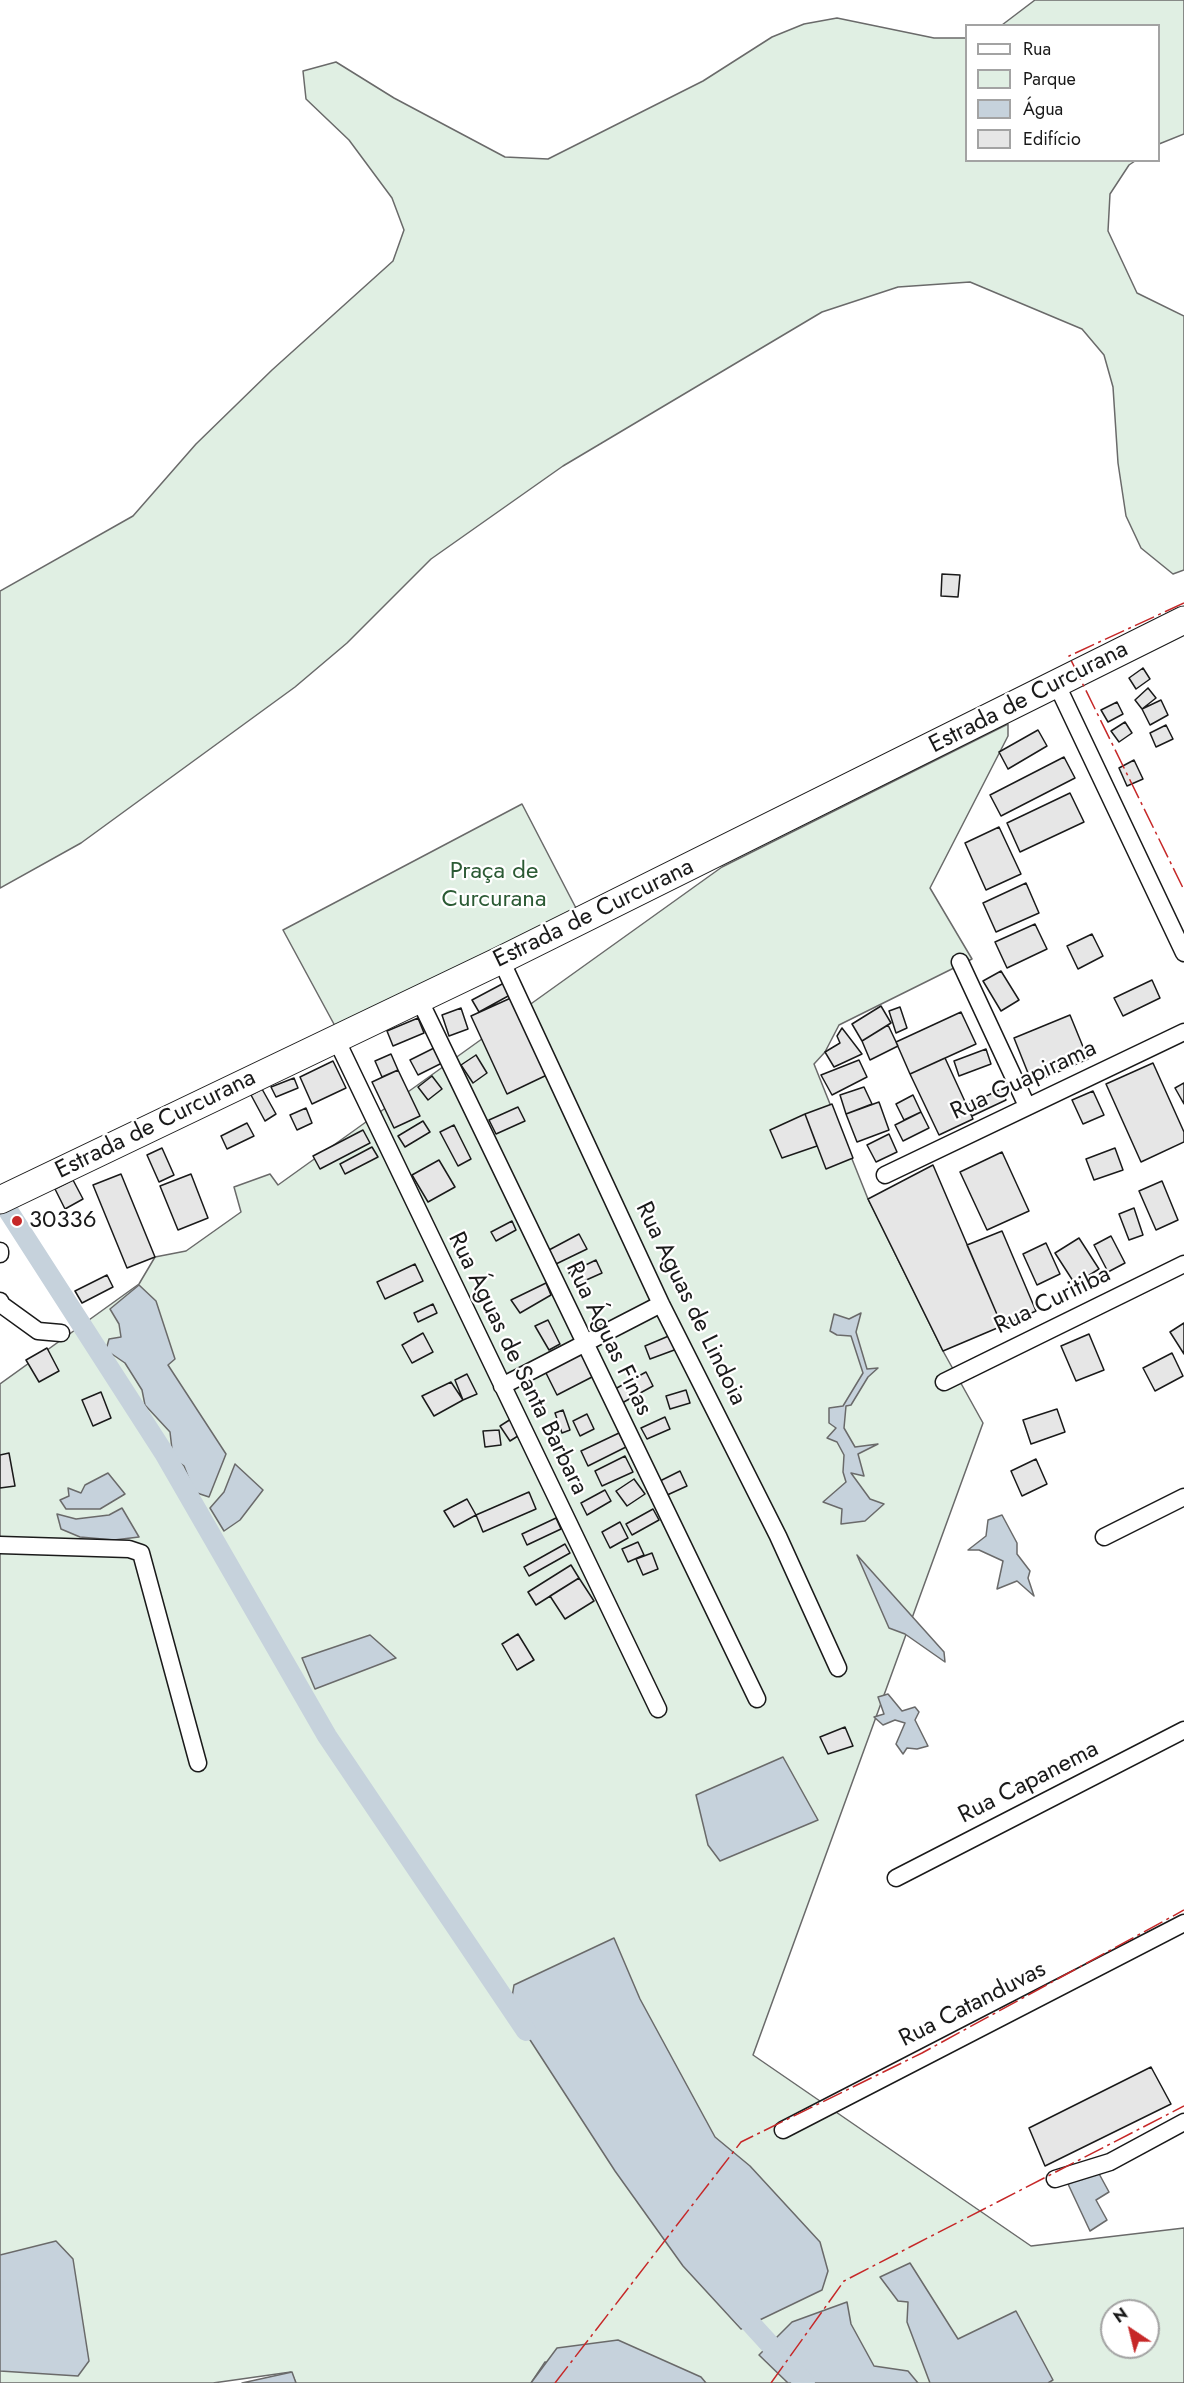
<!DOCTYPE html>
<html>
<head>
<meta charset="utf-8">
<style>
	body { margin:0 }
	#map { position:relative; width:1184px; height:2383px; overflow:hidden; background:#fff; font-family:Jost,sans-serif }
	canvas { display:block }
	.legend { position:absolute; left:965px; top:24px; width:195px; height:138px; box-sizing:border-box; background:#fff; border:2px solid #a3a3a3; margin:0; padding:8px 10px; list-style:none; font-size:18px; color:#1a1a1a }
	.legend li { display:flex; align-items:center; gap:12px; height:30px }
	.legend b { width:30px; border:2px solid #a3a3a3 }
	.north { position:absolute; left:1100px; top:2299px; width:60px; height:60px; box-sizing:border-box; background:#fff; border:2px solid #a3a3a3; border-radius:50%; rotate:325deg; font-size:16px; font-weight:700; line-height:24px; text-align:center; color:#1a1a1a }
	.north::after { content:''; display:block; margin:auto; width:21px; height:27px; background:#c62828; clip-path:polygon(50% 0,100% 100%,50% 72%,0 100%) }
</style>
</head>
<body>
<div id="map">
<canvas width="1184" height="2383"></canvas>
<ul class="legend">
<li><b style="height:8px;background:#fff"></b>Rua</li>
<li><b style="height:16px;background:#e0efe3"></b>Parque</li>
<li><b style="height:16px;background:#c6d2dc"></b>Água</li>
<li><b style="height:16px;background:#e6e6e6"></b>Edifício</li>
</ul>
<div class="north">N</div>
</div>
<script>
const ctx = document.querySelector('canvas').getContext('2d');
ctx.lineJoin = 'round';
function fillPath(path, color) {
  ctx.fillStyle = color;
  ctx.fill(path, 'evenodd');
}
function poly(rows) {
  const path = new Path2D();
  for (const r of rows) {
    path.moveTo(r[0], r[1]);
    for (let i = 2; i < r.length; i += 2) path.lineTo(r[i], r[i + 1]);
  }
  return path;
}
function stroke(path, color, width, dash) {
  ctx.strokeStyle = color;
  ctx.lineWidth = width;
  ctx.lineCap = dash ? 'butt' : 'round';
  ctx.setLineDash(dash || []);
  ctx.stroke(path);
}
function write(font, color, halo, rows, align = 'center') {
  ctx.font = font + ' Jost,sans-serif';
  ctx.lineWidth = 4.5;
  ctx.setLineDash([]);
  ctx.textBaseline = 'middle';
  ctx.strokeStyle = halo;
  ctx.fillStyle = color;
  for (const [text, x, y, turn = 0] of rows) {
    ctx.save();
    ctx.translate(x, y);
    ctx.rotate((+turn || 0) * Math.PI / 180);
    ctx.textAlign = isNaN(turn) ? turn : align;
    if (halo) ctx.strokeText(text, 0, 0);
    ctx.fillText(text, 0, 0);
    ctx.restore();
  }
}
const green = poly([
	[1035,0,1184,0,1184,134,1159,144,1158,26,1002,25,1035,0],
	[837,18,934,38,966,38,966,160,1135,161,1129,165,1110,194,1108,231,1137,293,1184,316,1184,570,1173,574,1141,548,1126,516,1118,463,1113,387,1104,355,1082,329,970,282,898,287,822,312,563,466,431,559,347,643,295,687,81,843,0,888,0,591,133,516,196,444,272,370,393,261,404,230,392,198,349,140,306,99,303,71,336,62,394,98,505,157,548,159,703,81,772,37,804,24,837,18],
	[1008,724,1008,736,930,888,972,959,839,1025,825,1052,814,1064,868,1199,943,1351,983,1423,753,2055,1031,2246,1184,2228,1184,2383,706,2383,545,2362,531,2383,296,2383,291,2372,213,2383,0,2383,0,1384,139,1284,155,1257,186,1251,241,1212,234,1187,270,1174,278,1185,722,867,1008,724],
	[1112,2311,1148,2311,1148,2347,1112,2347,1112,2311],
	[522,804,578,912,335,1026,283,930,522,804]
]);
const water = poly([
	[139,1285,156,1301,175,1359,168,1365,226,1454,209,1497,194,1492,184,1466,173,1458,170,1432,145,1405,142,1390,125,1363,106,1350,109,1339,121,1337,119,1324,110,1309,139,1285],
	[861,1313,856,1332,867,1369,878,1368,868,1377,851,1405,846,1406,844,1428,855,1447,878,1444,858,1454,864,1476,851,1473,870,1499,884,1504,865,1521,841,1524,842,1509,823,1502,846,1482,843,1472,844,1455,837,1442,827,1438,836,1428,829,1423,829,1408,843,1406,863,1373,851,1336,837,1335,830,1331,834,1314,849,1319,861,1313],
	[235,1464,263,1490,240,1520,224,1531,210,1508,224,1492,235,1464],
	[108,1473,125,1494,100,1509,66,1509,60,1500,69,1496,68,1488,81,1493,85,1485,108,1473],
	[122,1508,139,1537,114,1540,80,1537,61,1529,57,1514,76,1519,109,1515,122,1508],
	[1002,1515,1017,1543,1017,1554,1030,1571,1028,1578,1034,1596,1017,1581,997,1589,1003,1561,979,1550,968,1550,986,1536,988,1520,1002,1515],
	[857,1555,944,1652,945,1662,905,1634,889,1628,857,1555],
	[370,1635,396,1658,315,1689,302,1658,370,1635],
	[888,1694,902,1711,915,1707,919,1712,915,1720,928,1746,917,1749,907,1748,903,1754,896,1744,905,1723,895,1720,883,1725,874,1717,884,1714,878,1697,888,1694],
	[783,1757,818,1820,720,1861,708,1845,696,1795,783,1757],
	[614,1938,640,1999,715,2137,750,2166,820,2242,828,2271,822,2290,741,2329,683,2266,615,2171,510,2009,514,1985,614,1938],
	[1097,2170,1109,2192,1096,2200,1107,2220,1090,2231,1068,2184,1097,2170],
	[56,2241,73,2259,89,2361,78,2376,0,2371,0,2255,56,2241],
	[910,2263,958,2339,1016,2311,1053,2380,1048,2383,930,2383,907,2322,908,2302,898,2301,880,2277,910,2263],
	[847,2302,851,2324,874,2366,908,2371,918,2383,788,2383,759,2355,792,2322,847,2302],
	[618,2340,701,2377,706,2383,531,2383,557,2348,618,2340],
	[292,2372,296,2383,242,2383,292,2372]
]);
const canal = poly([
	[0,1198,164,1453,327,1736,526,2031],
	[734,2305,805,2383]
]);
const building = poly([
	[942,574,960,575,958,597,941,596,942,574],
	[1143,668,1150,679,1136,689,1129,678,1143,668],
	[1148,688,1156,698,1142,709,1135,700,1148,688],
	[1161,700,1168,715,1150,725,1142,709,1161,700],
	[1117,702,1123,714,1108,722,1101,710,1117,702],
	[1125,722,1132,733,1119,742,1111,731,1125,722],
	[1166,725,1173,739,1156,747,1150,733,1166,725],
	[1038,730,1047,746,1008,769,999,752,1038,730],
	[1064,757,1075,778,1001,816,990,795,1064,757],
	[1134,760,1143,779,1127,786,1119,768,1134,760],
	[1070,793,1084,822,1020,852,1007,823,1070,793],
	[999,827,1021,874,986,890,965,843,999,827],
	[1026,883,1039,913,996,932,983,903,1026,883],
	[1035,924,1047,949,1007,968,995,942,1035,924],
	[1092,934,1103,956,1078,969,1067,946,1092,934],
	[1001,971,1019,1000,1001,1011,983,981,1001,971],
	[1152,980,1160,998,1123,1016,1114,998,1152,980],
	[504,983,510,995,479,1012,472,1000,504,983],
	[513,997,549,1074,507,1094,471,1016,513,997],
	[881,1006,891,1023,862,1041,852,1024,881,1006],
	[900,1007,907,1028,896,1033,889,1011,900,1007],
	[461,1008,468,1029,449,1036,442,1015,461,1008],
	[961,1012,976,1044,910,1074,896,1042,961,1012],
	[1070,1015,1088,1059,1032,1083,1014,1038,1070,1015],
	[418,1018,424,1033,393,1046,387,1031,418,1018],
	[888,1025,898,1046,870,1060,862,1041,888,1025],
	[842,1028,862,1054,834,1067,825,1052,840,1043,837,1036,842,1028],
	[434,1048,442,1063,418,1075,410,1060,434,1048],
	[986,1049,991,1064,959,1076,954,1061,986,1049],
	[391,1054,398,1070,382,1077,375,1061,391,1054],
	[476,1055,487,1073,473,1083,461,1065,476,1055],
	[945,1058,973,1119,939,1135,910,1074,945,1058],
	[859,1060,867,1077,832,1095,821,1075,859,1060],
	[333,1061,346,1088,312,1104,300,1077,333,1061],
	[1153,1063,1184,1132,1184,1142,1141,1162,1106,1084,1153,1063],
	[398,1070,420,1116,394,1128,372,1082,398,1070],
	[432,1076,442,1089,428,1100,418,1087,432,1076],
	[294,1078,298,1088,276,1097,271,1087,294,1078],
	[1184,1083,1184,1104,1175,1088,1184,1083],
	[864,1087,872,1104,846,1114,840,1095,864,1087],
	[262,1089,276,1114,265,1121,251,1095,262,1089],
	[1001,1089,1006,1100,972,1116,967,1105,1001,1089],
	[1093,1091,1104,1115,1083,1124,1072,1100,1093,1091],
	[913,1095,921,1112,904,1120,896,1104,913,1095],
	[879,1102,889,1130,857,1142,846,1114,879,1102],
	[832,1104,853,1158,826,1169,805,1114,832,1104],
	[518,1107,525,1121,496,1134,489,1120,518,1107],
	[306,1108,312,1123,297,1130,290,1115,306,1108],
	[921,1112,929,1128,903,1141,895,1125,921,1112],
	[805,1114,817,1146,782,1158,770,1130,805,1114],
	[423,1121,430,1132,405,1147,398,1136,423,1121],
	[247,1123,254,1136,227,1149,221,1136,247,1123],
	[454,1125,471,1159,458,1166,440,1132,454,1125],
	[363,1130,370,1143,320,1169,313,1156,363,1130],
	[889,1134,897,1152,876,1162,867,1145,889,1134],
	[372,1147,378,1157,345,1174,340,1164,372,1147],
	[162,1148,174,1175,159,1182,147,1155,162,1148],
	[1115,1148,1123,1170,1094,1180,1086,1159,1115,1148],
	[1002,1152,1029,1211,987,1230,960,1172,1002,1152],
	[439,1160,455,1187,428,1202,412,1175,439,1160],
	[933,1165,1002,1326,943,1351,868,1199,933,1165],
	[121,1174,155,1257,127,1268,93,1185,121,1174],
	[191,1174,208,1218,178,1230,160,1186,191,1174],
	[73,1180,83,1199,65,1209,55,1189,73,1180],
	[1162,1181,1178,1220,1156,1230,1139,1191,1162,1181],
	[1134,1208,1143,1235,1129,1240,1119,1214,1134,1208],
	[512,1221,516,1230,496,1241,491,1232,512,1221],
	[1002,1231,1036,1311,1002,1326,967,1245,1002,1231],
	[579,1234,587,1249,556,1264,549,1250,579,1234],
	[1111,1236,1125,1263,1108,1272,1094,1245,1111,1236],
	[1079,1238,1099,1269,1075,1284,1055,1253,1079,1238],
	[1046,1243,1060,1274,1037,1285,1023,1254,1046,1243],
	[596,1260,602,1273,575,1285,569,1273,596,1260],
	[415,1264,423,1281,385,1299,377,1282,415,1264],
	[107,1275,113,1287,82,1303,75,1291,107,1275],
	[546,1283,551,1295,520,1313,511,1300,546,1283],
	[433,1304,437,1313,418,1322,414,1313,433,1304],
	[548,1320,560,1344,549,1350,535,1326,548,1320],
	[1184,1323,1184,1354,1170,1332,1184,1323],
	[423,1333,433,1352,412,1363,402,1345,423,1333],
	[1089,1334,1104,1370,1076,1381,1061,1346,1089,1334],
	[671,1335,677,1349,650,1359,645,1346,671,1335],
	[47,1348,59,1371,39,1382,26,1360,47,1348],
	[582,1352,594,1376,557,1395,545,1371,582,1352],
	[1172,1353,1183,1376,1155,1391,1143,1368,1172,1353],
	[646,1372,653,1386,622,1403,615,1389,646,1372],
	[467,1374,477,1394,463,1400,455,1380,467,1374],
	[451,1382,463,1400,434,1416,422,1396,451,1382],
	[686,1390,690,1403,670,1409,666,1396,686,1390],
	[101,1392,111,1418,93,1426,82,1400,101,1392],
	[1057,1409,1065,1432,1031,1444,1023,1420,1057,1409],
	[563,1410,570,1430,562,1433,555,1413,563,1410],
	[587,1414,594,1429,580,1436,573,1421,587,1414],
	[665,1417,670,1429,647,1439,641,1428,665,1417],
	[511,1419,521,1434,510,1441,500,1426,511,1419],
	[499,1430,501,1445,485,1447,483,1431,499,1430],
	[619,1433,626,1447,588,1466,581,1451,619,1433],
	[9,1453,15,1486,0,1488,0,1455,9,1453],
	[625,1456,633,1472,602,1486,595,1471,625,1456],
	[1036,1459,1047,1484,1022,1496,1011,1471,1036,1459],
	[680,1471,687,1486,665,1496,658,1482,680,1471],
	[634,1479,645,1494,627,1506,616,1491,634,1479],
	[605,1490,611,1501,587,1515,581,1503,605,1490],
	[529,1492,536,1509,483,1532,476,1515,529,1492],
	[467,1499,476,1515,454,1527,444,1511,467,1499],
	[653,1509,659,1520,632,1535,626,1524,653,1509],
	[556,1518,561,1529,527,1545,522,1534,556,1518],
	[620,1522,628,1538,610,1548,602,1532,620,1522],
	[638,1542,644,1555,628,1562,622,1549,638,1542],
	[565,1544,570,1553,529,1576,524,1567,565,1544],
	[652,1553,658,1569,643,1575,636,1559,652,1553],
	[571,1565,579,1578,536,1605,528,1592,571,1565],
	[579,1578,594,1601,565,1619,550,1596,579,1578],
	[518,1634,534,1660,517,1670,502,1644,518,1634],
	[845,1727,853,1746,828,1754,820,1737,845,1727],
	[1151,2067,1171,2104,1045,2166,1029,2128,1151,2067]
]);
const street = poly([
	[1057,685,1184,953],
	[501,960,661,1304,778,1536,838,1668],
	[960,962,1027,1106],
	[419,999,757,1699],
	[336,1039,658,1709],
	[885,1175,1184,1032],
	[0,1251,0,1254],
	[0,1301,2,1305,38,1331,61,1333],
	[944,1382,1184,1264],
	[502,1386,661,1304],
	[1104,1537,1184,1497],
	[0,1545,129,1549,141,1553,198,1763],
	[896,1878,1184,1730],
	[783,2130,1184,1923],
	[1055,2179,1110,2162,1184,2122]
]);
const primary = poly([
	[0,1200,501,960,1184,620]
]);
const power = poly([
	[1184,603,1069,656,1184,890],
	[555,2383,741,2142,922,2053,1184,1910],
	[771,2383,844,2281,1184,2106]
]);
const markers = [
	[17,1221,6,"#c62828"]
];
const streetNames = [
	["Estrada de Curcurana",1029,698,-27],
	["Estrada de Curcurana",594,914,-26],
	["Rua Guapirama",1024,1081,-25],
	["Estrada de Curcurana",156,1125,-26],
	["Rua Curitiba",1053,1301,-26],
	["Rua Aguas de Lindoia",690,1304,64],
	["Rua Águas Finas",608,1339,64],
	["Rua Águas de Santa Barbara",517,1364,64],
	["Rua Capanema",1029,1783,-27],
	["Rua Catanduvas",973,2005,-27]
];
const parkNames = [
	["Praça de",494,872],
	["Curcurana",494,900]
];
const poiNames = [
	["30336",29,1221]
];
fillPath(green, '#e0efe3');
stroke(green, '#6a6a6a', 1.5);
fillPath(water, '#c6d2dc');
stroke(water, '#6a6a6a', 1.5);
stroke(canal, '#c6d2dc', 20);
fillPath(building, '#e6e6e6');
stroke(building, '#1a1a1a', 1.5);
stroke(street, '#1a1a1a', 19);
stroke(primary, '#1a1a1a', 29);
stroke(street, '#fff', 16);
stroke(primary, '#fff', 27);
stroke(power, '#c62828', 1.5, [21, 4.5, 3, 4.5]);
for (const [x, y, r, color] of markers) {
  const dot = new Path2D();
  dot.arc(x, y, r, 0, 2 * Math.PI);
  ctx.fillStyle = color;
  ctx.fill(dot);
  stroke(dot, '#fff', 2);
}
write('24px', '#1a1a1a', '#fff', streetNames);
write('24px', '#2b5a34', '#fff', parkNames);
write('24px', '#1a1a1a', '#fff', poiNames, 'left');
</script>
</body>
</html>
